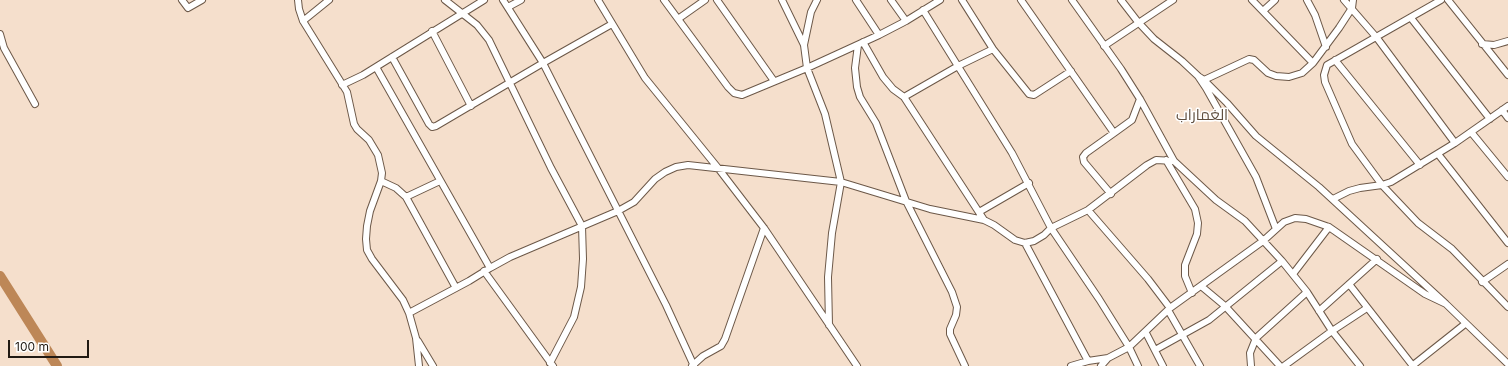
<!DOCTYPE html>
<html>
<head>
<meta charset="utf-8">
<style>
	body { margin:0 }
	#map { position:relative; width:1508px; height:366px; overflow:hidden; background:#f5dfcc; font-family:Inter,sans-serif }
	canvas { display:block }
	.scale { position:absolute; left:8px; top:340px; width:81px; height:18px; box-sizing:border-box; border:2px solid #211a13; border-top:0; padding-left:5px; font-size:12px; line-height:14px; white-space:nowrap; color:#211a13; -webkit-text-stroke:3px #fff; paint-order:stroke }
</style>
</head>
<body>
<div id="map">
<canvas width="1508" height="366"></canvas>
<div class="scale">100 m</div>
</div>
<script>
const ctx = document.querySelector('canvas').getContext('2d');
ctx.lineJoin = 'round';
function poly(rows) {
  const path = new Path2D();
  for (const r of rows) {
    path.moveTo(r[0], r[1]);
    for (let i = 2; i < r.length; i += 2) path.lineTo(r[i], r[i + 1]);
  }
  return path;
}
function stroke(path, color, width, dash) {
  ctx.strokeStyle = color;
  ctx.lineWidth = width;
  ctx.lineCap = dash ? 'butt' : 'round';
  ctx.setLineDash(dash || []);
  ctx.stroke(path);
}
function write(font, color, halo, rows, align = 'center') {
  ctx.font = font + ' Inter,Cairo,sans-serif';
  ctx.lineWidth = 3;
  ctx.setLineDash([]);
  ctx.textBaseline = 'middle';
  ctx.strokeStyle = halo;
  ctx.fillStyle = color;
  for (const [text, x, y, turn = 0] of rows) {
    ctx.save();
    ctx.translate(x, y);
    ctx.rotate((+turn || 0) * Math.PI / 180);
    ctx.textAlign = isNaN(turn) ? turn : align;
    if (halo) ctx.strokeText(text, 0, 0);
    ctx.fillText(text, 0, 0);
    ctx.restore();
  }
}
const river = poly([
	[0,276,57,366]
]);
const minor = poly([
	[182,0,188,8,202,0],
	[298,0,299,9,303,21,347,92,354,124,357,129,369,140,378,155,382,173,381,181,370,211,367,226,366,239,367,250,372,259,403,300,409,313,416,338,419,366],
	[445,0,477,25,489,40,551,168,582,226,583,259,581,287,574,317,550,363],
	[503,0,543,63,666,305,694,366],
	[598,0,645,78,718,168,764,228,857,366],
	[664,0,728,87,734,93,742,95,807,68,879,35,906,21,940,0],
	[717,0,774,81],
	[782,0,804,45,807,68,825,114,841,182,832,233,828,277,829,325],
	[856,0,879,35],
	[891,0,906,21],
	[962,0,993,49,1029,94,1034,95,1071,71],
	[1021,0,1114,133,1132,120,1140,99],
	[1072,0,1121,69,1140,99,1174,161,1216,200,1245,221,1282,261,1307,292,1332,331,1360,366],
	[1121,0,1138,22,1154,39,1182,61,1198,76,1206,88,1256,177,1276,229],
	[1252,0,1313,63],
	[1307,0,1315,15,1326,47],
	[1344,0,1377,38,1455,143],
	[1441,0,1327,65,1324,75,1325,82,1352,144,1382,185,1418,223,1452,249,1508,307],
	[1448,0,1508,75],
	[508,7,521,0],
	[923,10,1012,153,1051,228,1099,299,1129,347,1138,366],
	[1263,11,1275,0],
	[1411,18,1490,119],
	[678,19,705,0],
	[303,21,329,0],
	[432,31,471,106],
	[0,34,4,48,35,104],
	[863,42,883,77,893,89,904,97,984,220],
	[1482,44,1494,45,1508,41],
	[804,45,811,12,817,0],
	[858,45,855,68,857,87,860,97,876,123,906,201,952,292,957,307,956,315,950,329,950,334,965,366],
	[1104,46,1173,0],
	[392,57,429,124,432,127,436,126,543,63,612,24],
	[1335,60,1420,165],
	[376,67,490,268],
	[1198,76,1204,80,1227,103,1256,136,1319,187,1446,304,1508,364],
	[1204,80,1249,59,1254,60,1268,73,1276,76,1289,77,1302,73,1313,63,1339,28,1352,8,1353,0],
	[342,85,363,75,484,0],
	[904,97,958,66,993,49],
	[1502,110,1508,118],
	[1471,132,1508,177],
	[1438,154,1508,243],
	[1166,160,1195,209,1198,223,1197,234,1185,265,1185,276,1192,293],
	[381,181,396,188,406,197,456,288],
	[1111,194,1084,162,1083,157,1086,153,1114,133],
	[406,197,440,181],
	[1333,199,1349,191,1360,188,1382,185,1391,182,1455,143,1508,106],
	[1088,210,1148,279,1170,308],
	[979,212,1029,183],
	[1025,243,1088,361],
	[484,271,553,366],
	[1293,274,1329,227],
	[1482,282,1508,264],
	[1349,284,1413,366],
	[1201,286,1225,306,1280,366],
	[1168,310,1200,366],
	[1319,311,1377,259],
	[409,313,469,281,490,268,510,257,618,211,634,202,655,179,665,172,676,167,688,165,841,182,930,209,984,220,994,225,1015,240,1025,243,1034,241,1044,235,1051,228,1088,210,1147,165,1156,160,1174,161],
	[1146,333,1163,366],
	[418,341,433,366],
	[1155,350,1209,320,1282,261],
	[692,366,703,356,721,346,725,339,764,228],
	[1071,366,1088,361,1108,358,1129,347,1170,308,1263,241,1284,222,1295,218,1306,219,1329,227,1425,294,1446,304],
	[1101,366,1108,358],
	[1251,366,1250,353,1256,338,1307,292],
	[1284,366,1332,331,1367,308],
	[1412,366,1465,324]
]);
const quarterNames = [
	["الغماراب",1202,115]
];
stroke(river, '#bd8757', 10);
stroke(minor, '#6c5848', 8);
stroke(minor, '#fff', 6);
write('15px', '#5f4d3d', '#fff', quarterNames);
</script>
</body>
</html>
